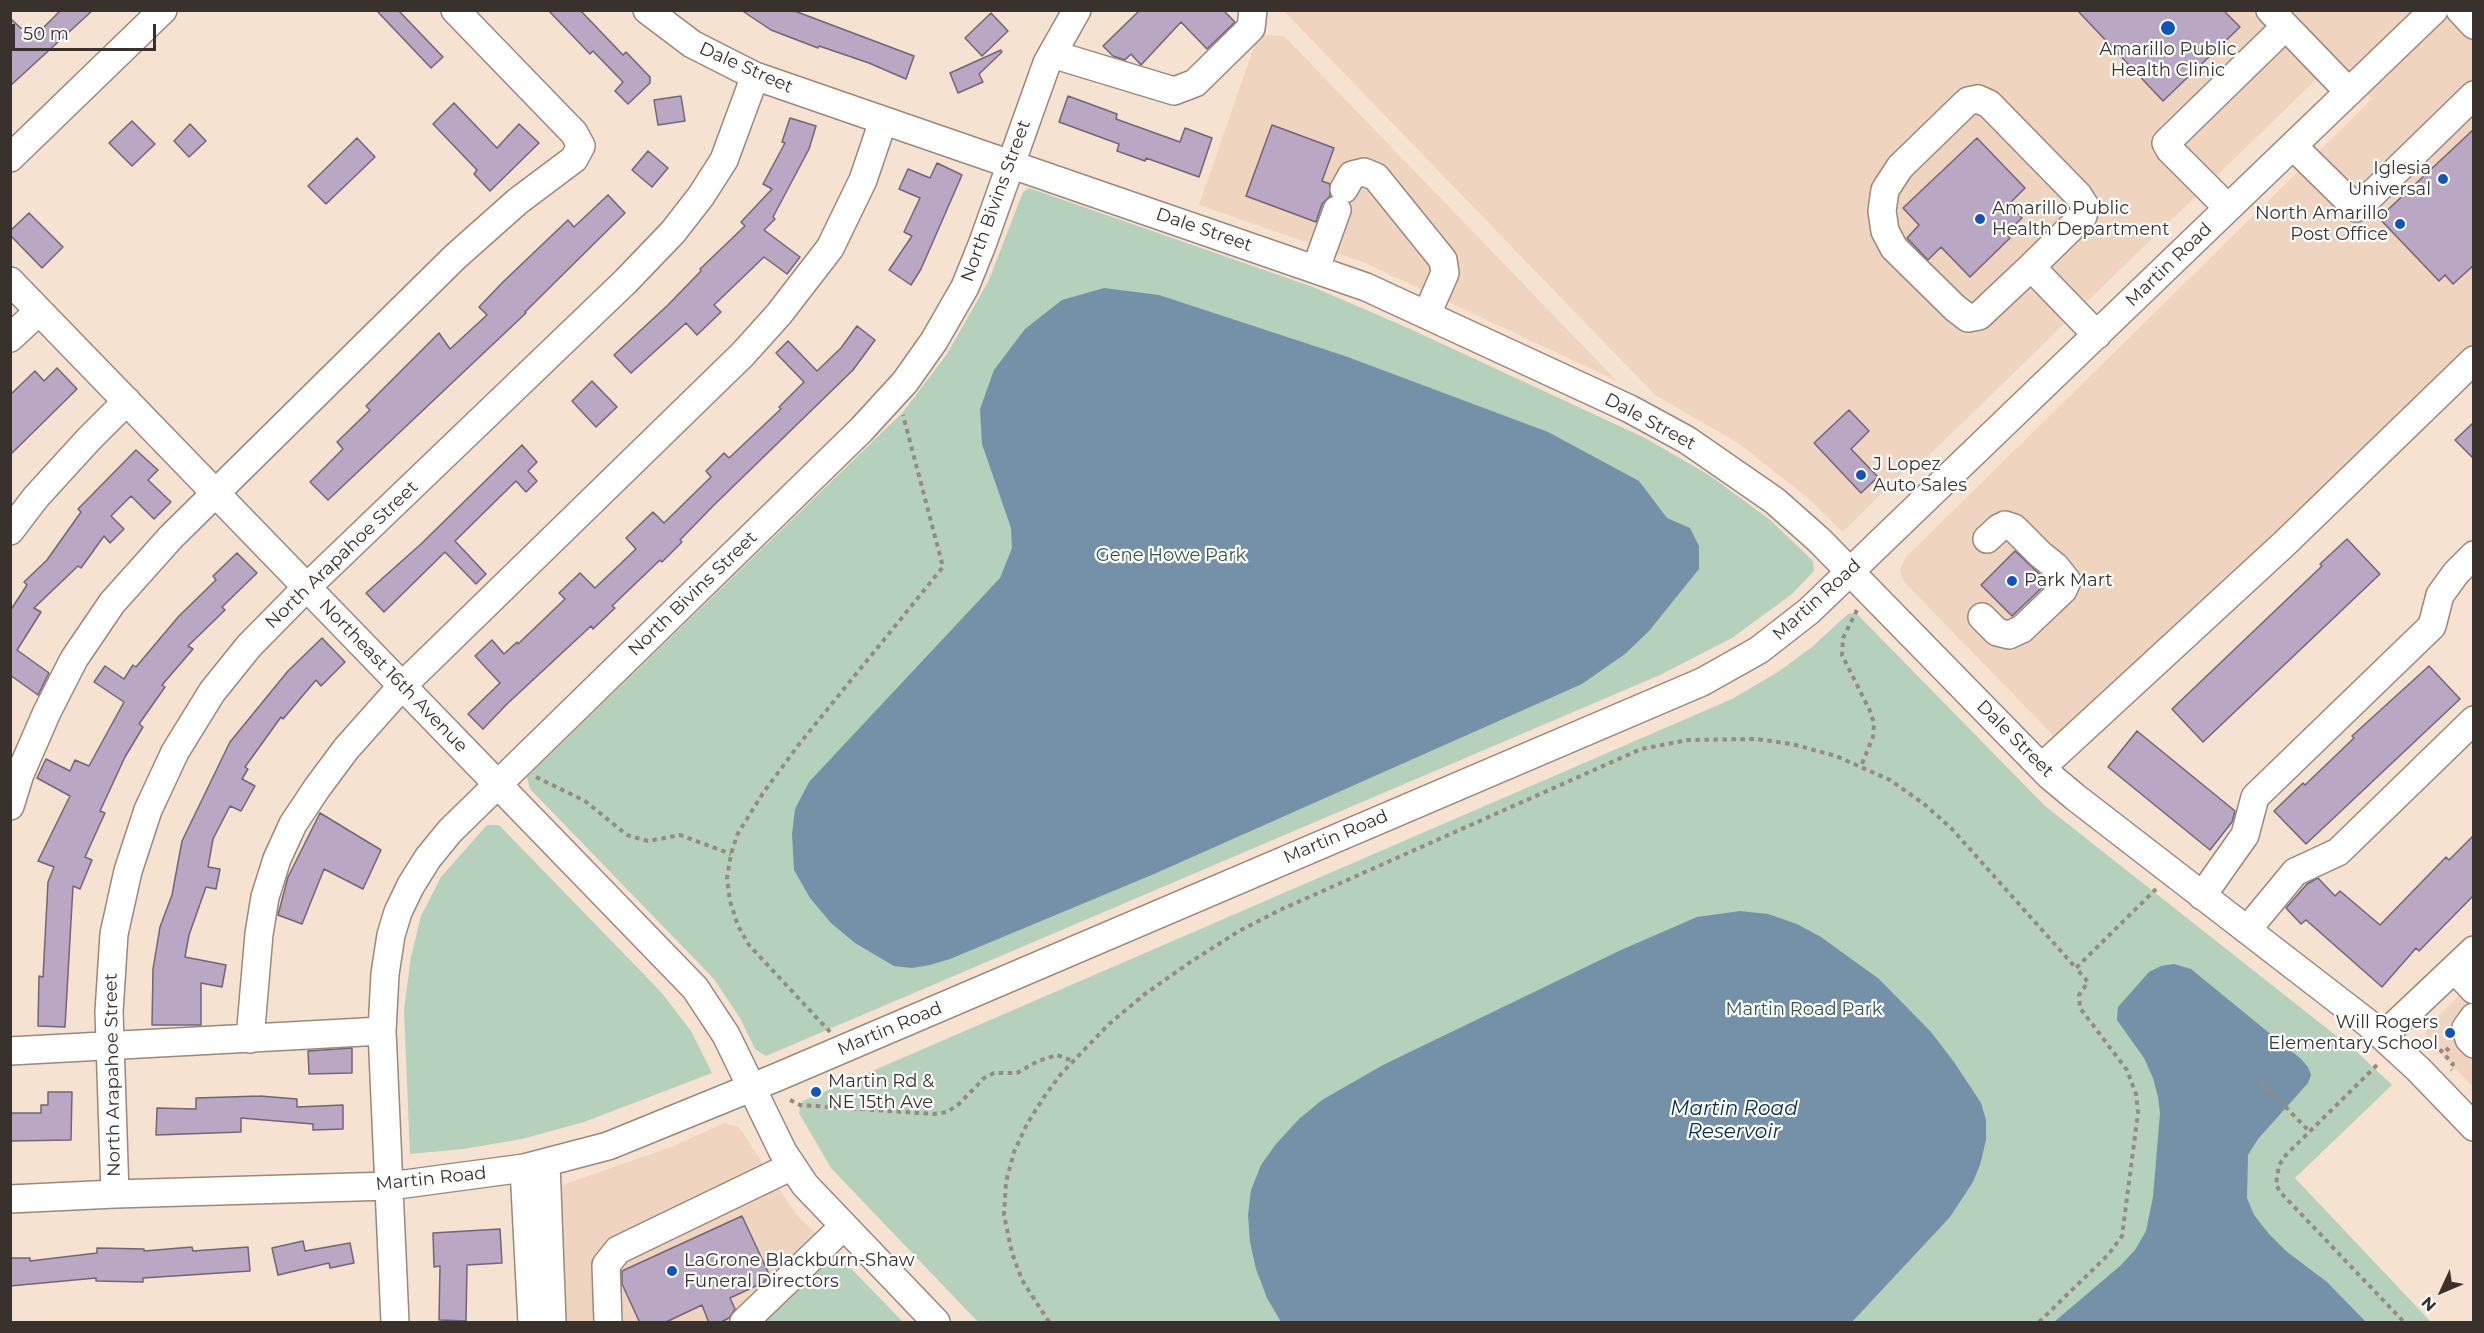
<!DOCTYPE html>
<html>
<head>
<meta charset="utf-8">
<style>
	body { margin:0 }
	#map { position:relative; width:2484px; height:1333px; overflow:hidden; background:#f6e2d1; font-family:Montserrat,sans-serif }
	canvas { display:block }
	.frame { position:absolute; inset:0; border:12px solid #39312b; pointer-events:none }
	.north { position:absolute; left:2412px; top:1261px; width:60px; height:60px; -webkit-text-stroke:4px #fff; paint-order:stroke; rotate:226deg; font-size:16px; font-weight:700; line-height:24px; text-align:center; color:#39312b }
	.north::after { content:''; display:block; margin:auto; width:21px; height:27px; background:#39312b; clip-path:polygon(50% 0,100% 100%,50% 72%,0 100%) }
	.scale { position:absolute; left:12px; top:24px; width:144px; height:27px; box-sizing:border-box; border:3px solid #39312b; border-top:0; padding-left:8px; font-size:18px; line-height:21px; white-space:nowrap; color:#39312b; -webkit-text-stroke:4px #fff; paint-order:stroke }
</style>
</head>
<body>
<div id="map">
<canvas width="2484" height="1333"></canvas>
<div class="frame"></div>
<div class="north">N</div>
<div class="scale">50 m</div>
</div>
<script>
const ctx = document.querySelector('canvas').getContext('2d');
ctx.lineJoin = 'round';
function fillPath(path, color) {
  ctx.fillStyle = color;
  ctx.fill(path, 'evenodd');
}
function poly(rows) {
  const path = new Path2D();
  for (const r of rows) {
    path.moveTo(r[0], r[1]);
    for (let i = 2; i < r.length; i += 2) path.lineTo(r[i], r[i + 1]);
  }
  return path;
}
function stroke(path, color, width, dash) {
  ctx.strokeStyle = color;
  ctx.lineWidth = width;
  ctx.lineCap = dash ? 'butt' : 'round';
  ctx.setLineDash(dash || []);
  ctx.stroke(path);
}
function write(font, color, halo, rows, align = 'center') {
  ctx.font = font + ' Montserrat,sans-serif';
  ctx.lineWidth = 4.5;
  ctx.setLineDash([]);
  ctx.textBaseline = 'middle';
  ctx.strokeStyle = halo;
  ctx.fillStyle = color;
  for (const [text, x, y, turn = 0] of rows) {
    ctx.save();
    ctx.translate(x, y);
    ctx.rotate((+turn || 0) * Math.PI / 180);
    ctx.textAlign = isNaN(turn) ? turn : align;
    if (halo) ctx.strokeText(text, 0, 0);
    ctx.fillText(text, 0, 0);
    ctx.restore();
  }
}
const built = poly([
	[1284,11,2473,11,2473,343,2058,740,1904,582,1900,570,1905,558,2372,99,2335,61,1922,462,1917,458,1843,532,1809,499,1738,443,1655,395],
	[1258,35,1284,36,1617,381,1363,262,1199,205],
	[2473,982,2473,1087,2426,1038,2426,1028],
	[724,1123,739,1127,795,1213,833,1250,758,1322,542,1322,539,1193,671,1147]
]);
const green = poly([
	[1029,188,1313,287,1408,328,1645,438,1709,475,1769,519,1813,561,1814,571,1792,594,1732,638,1660,675,766,1056,755,1049,740,1018,714,979,530,789,527,777,903,412,947,354,989,280,1023,192],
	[1856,613,2045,806,2358,1053,2392,1085,2295,1178,2431,1322,978,1322,831,1168,799,1113,800,1105,803,1101,1732,699,1778,672,1812,647,1848,614],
	[487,825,499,825,661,992,691,1031,712,1073,584,1122,522,1139,463,1149,410,1154,404,1010,411,957,421,916,441,877],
	[833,1250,903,1322,758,1322]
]);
const water = poly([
	[1104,288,1159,295,1345,356,1548,432,1639,481,1667,518,1690,528,1699,546,1699,569,1649,631,1625,654,1582,684,1154,874,950,959,930,965,912,968,894,966,855,943,831,923,810,898,794,870,792,834,795,809,809,782,1000,578,1012,548,1011,528,982,444,980,409,994,370,1025,329,1062,300],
	[1740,911,1768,914,1797,924,1821,937,1879,979,1931,1032,1954,1062,1981,1103,1986,1120,1986,1140,1980,1165,1973,1182,1950,1217,1852,1322,1281,1322,1267,1298,1256,1269,1250,1242,1248,1215,1251,1190,1261,1165,1276,1144,1299,1119,1322,1100,1383,1065,1621,950,1697,917],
	[2174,964,2191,969,2301,1059,2308,1067,2311,1075,2308,1083,2258,1139,2248,1155,2247,1198,2254,1215,2269,1234,2286,1251,2327,1282,2366,1322,2054,1322,2120,1266,2135,1250,2146,1231,2153,1197,2160,1113,2158,1097,2153,1078,2144,1058,2117,1020,2118,1007,2149,972,2161,966]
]);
const building = poly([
	[61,10,93,10,10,86,10,18,27,34,33,28,38,33,61,10],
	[376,10,398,10,443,57,431,68,376,10],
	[548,10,580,10,623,55,626,52,650,77,650,83,628,104,615,91,623,82,593,51,590,54,548,10],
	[741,10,792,10,914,56,906,79,869,63,819,46,818,48,771,30,741,10],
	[1140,10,1223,10,1235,22,1207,49,1181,22,1141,65,1131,54,1125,60,1113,56,1103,46,1140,10],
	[2077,10,2223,10,2240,27,2163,101,2077,10],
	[991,13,1008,31,982,56,965,38,991,13],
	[1001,50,1002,52,979,74,983,82,958,93,950,73,1001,50],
	[681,96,685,121,658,125,654,100,681,96],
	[1068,96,1117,114,1116,119,1180,142,1185,128,1212,138,1199,177,1146,158,1145,161,1117,151,1119,144,1059,122,1068,96],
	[454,103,497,148,519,124,539,143,490,191,474,174,477,170,433,124,454,103],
	[790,118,816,126,809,149,773,217,775,219,764,230,800,257,787,274,764,257,714,305,721,312,697,335,686,323,631,373,614,355,668,305,701,271,700,269,745,226,741,222,772,189,763,184,785,143,782,142,790,118],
	[132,121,155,144,132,166,109,143,132,121],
	[190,124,206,141,189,157,174,141,190,124],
	[1272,125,1334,148,1322,181,1330,184,1330,196,1322,204,1316,222,1246,196,1272,125],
	[2474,129,2474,265,2453,284,2445,275,2439,281,2379,218,2474,129],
	[357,138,375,157,326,204,308,186,357,138],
	[1977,138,2025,188,2009,204,2022,218,2006,233,2010,238,1970,277,1941,247,1928,260,1907,238,1919,225,1903,208,1977,138],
	[648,151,668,168,652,187,632,170,648,151],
	[937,163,962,175,921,269,911,285,889,270,912,236,904,232,920,198,899,189,908,169,930,178,937,163],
	[608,195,625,213,525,312,526,313,328,500,310,482,343,449,337,442,370,410,366,406,439,333,450,349,487,315,479,307,503,282,568,220,574,227,608,195],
	[29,213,63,247,42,268,10,235,10,231,29,213],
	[857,326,875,340,853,370,713,506,680,540,682,542,662,562,660,560,612,606,615,608,593,629,591,626,507,704,483,729,468,714,500,683,475,656,492,640,504,654,517,642,518,644,565,599,559,593,580,573,595,588,636,549,626,538,653,512,664,523,711,477,706,471,724,453,729,458,781,409,779,407,804,382,776,353,788,341,817,371,841,348,857,326],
	[57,368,77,389,10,455,10,395,35,371,44,381,57,368],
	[592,381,617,407,596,427,572,401,592,381],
	[1849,410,1869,431,1851,449,1878,477,1861,493,1814,443,1849,410],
	[2474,422,2474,459,2455,440,2474,422],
	[522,445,537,462,528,471,537,481,526,492,516,481,455,541,486,574,476,584,445,552,384,612,366,593,421,544,522,445],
	[136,450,158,470,148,480,171,502,154,519,131,496,111,516,124,529,110,543,104,536,81,568,78,566,34,608,41,612,17,650,49,673,38,695,10,675,10,611,27,585,24,582,47,560,81,512,78,509,136,450],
	[2347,539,2380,574,2203,742,2172,709,2322,566,2320,564,2347,539],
	[2015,551,2048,582,2012,616,1981,585,2015,551],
	[237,553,257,573,222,607,225,610,188,646,193,649,162,685,165,687,139,724,143,727,125,757,100,811,105,813,85,857,92,860,80,889,73,886,65,1027,38,1026,39,976,43,977,48,882,54,867,38,861,70,796,37,778,46,759,70,771,75,760,89,766,124,702,94,682,105,666,124,679,133,665,136,667,179,616,216,580,213,576,237,553],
	[322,638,345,662,321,686,316,680,283,719,281,717,245,767,248,769,242,779,255,786,241,811,230,806,213,839,208,867,220,869,216,889,206,887,189,935,185,957,226,965,222,987,201,983,201,1025,152,1025,153,969,160,927,172,895,182,841,230,742,288,671,322,638],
	[2429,666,2460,699,2306,844,2274,811,2303,783,2305,785,2354,738,2352,736,2429,666],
	[2137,731,2235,811,2232,822,2210,850,2108,767,2137,731],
	[320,813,381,850,363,889,324,869,302,924,278,915,288,877,320,813],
	[2474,835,2474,895,2419,951,2416,948,2382,987,2306,920,2301,924,2286,908,2307,884,2318,878,2335,896,2340,891,2380,925,2446,857,2449,860,2474,835],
	[352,1048,352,1073,309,1074,308,1051,352,1048],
	[48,1092,72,1092,71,1140,10,1141,10,1113,41,1113,41,1105,48,1105,48,1092],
	[260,1096,297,1099,297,1107,343,1105,343,1129,313,1130,313,1124,241,1118,241,1132,156,1135,157,1108,196,1109,196,1098,260,1096],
	[742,1216,770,1276,762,1283,730,1298,735,1309,729,1318,719,1323,709,1323,702,1305,664,1323,640,1323,622,1284,622,1271,742,1216],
	[500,1229,502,1263,467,1265,466,1321,439,1320,440,1266,434,1267,433,1233,500,1229],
	[303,1241,305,1251,350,1243,354,1263,330,1268,329,1263,278,1275,272,1248,303,1241],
	[192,1247,193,1251,248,1247,250,1271,143,1278,143,1282,96,1281,96,1278,10,1286,10,1258,30,1258,30,1261,97,1253,97,1248,144,1249,144,1251,192,1247]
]);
const path = poly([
	[1857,610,1843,638,1842,655,1870,711,1874,723,1873,737,1861,766],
	[536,777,585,801,627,835,648,841,680,835,731,854],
	[830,1032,749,945,738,926,730,901,727,878,731,854,737,835,763,793,800,743,943,567,903,415],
	[2449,1051,2445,1047,2441,1051,2453,1064,2450,1068,2452,1070],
	[2377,1065,2286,1155,2279,1165,2276,1184,2280,1192,2404,1322],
	[2260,1081,2309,1131],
	[790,1100,800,1105,934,1114,947,1112,959,1104,984,1078,994,1073,1017,1073,1038,1061,1057,1055,1073,1061],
	[1049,1322,1022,1280,1012,1253,1004,1215,1006,1182,1014,1152,1027,1124,1044,1097,1061,1074,1109,1024,1145,994,1189,963,1239,931,1280,910,1641,749,1688,740,1756,739,1792,744,1836,756,1890,780,1924,804,1952,829,2076,968],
	[2039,1322,2108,1255,2122,1236,2138,1113,2136,1094,2127,1070,2080,1008,2079,995,2088,982,2076,968,2156,889]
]);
const minor = poly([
	[647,10,692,44,755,76,1366,287,1630,409,1687,440,1775,501,1819,540,2050,776,2075,797,2369,1024,2418,1069,2474,1127],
	[2270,10,2349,92],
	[2460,10,2474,25],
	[1052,54,1174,91,1195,83,1251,28,1253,10],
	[1978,99,1989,104,2078,195,2085,206,2083,216,2031,267,1979,316,1968,318,1955,308,1894,248,1885,231,1882,211,1885,190,1900,167,1968,101,1978,99],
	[2293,146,2356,208,2360,206,2474,95],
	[10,158,163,10],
	[1344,189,1352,175,1364,172,1376,177,1443,260,1445,273,1427,314],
	[2228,208,2170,150,2166,143,2285,27],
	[2031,267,2097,335],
	[1316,268,1337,210],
	[10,281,695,988,726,1035,783,1152,805,1185,936,1322],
	[10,338,39,311],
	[10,531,36,497,89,439,127,401],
	[1982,617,1997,632,2009,635,2022,629,2063,590,2067,581,2055,566,2041,555,2014,528,2005,525,1999,528,1987,539],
	[2042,767,2284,544,2474,360],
	[10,806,20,774,47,712,74,659,112,603,171,537,455,257,518,201,574,159,581,146,574,133,455,10],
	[2202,896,2245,835,2255,797,2432,626,2440,595,2456,573,2474,555],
	[2247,930,2295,872,2338,852,2474,720],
	[2454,969,2474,990],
	[2474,1017,2466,1028,2469,1039,2474,1044],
	[2383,1036,2474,950],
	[250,1039,259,934,265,897,277,859,293,824,317,788,346,749,402,686,743,354,779,314,830,248,863,180,883,121],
	[10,1051,382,1031],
	[546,1163,552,1322],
	[524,1168,532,1322],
	[115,1194,109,1012,114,934,128,871,148,810,175,752,212,692,249,646,307,587,626,281,673,232,701,196,724,160,755,76],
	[10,1199,115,1194,390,1186,524,1168,608,1146,775,1078,1702,682,1759,650,1809,611,2434,10],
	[395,1322,382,1031,385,974,391,935,398,912,411,885,428,858,450,831,861,430,905,382,934,341,965,287,982,245,1047,63,1077,10],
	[608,1322,606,1265,618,1250,792,1166],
	[744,1322,843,1227]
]);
const markers = [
	[2168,28,8,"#0e55c0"],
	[2443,179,6,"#0e55c0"],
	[1980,219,6,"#0e55c0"],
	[2400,224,6,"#0e55c0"],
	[1861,475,6,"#0e55c0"],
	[2012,581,6,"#0e55c0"],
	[2450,1033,6,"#0e55c0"],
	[816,1092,6,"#0e55c0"],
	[672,1271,6,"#0e55c0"]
];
const poiNames = [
	["Amarillo Public",2168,50,"center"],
	["Health Clinic",2168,71,"center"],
	["Iglesia",2431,169,"right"],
	["Universal",2431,190,"right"],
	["Amarillo Public",1992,209],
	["Health Department",1992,230],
	["North Amarillo",2388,214,"right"],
	["Post Office",2388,235,"right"],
	["J Lopez",1873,465],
	["Auto Sales",1873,486],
	["Park Mart",2024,581],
	["Will Rogers",2438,1023,"right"],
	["Elementary School",2438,1044,"right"],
	["Martin Rd &",828,1082],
	["NE 15th Ave",828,1103],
	["LaGrone Blackburn-Shaw",684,1261],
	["Funeral Directors",684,1282]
];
const streetNames = [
	["Dale Street",746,68,24],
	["North Bivins Street",996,201,-70],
	["Dale Street",1204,230,19],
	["Martin Road",2169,265,-44],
	["Dale Street",1650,422,28],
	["North Arapahoe Street",342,555,-44],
	["North Bivins Street",693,594,-44],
	["Martin Road",1817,600,-42],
	["Northeast 16th Avenue",393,676,46],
	["Dale Street",2015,739,45],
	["Martin Road",1336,837,-23],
	["Martin Road",890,1029,-23],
	["North Arapahoe Street",113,1075,-91],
	["Martin Road",431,1179,-6]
];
const parkNames = [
	["Gene Howe Park",1171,556],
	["Martin Road Park",1804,1010]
];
const waterNames = [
	["Martin Road",1734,1109],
	["Reservoir",1734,1132]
];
fillPath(built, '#efd5bf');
fillPath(green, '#b5d0bb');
fillPath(water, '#7591a7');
fillPath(building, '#b9a7c4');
stroke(building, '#716577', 1.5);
stroke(minor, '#9b8879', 30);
stroke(path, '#988a7e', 4, [4.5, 4.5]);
stroke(minor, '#fff', 27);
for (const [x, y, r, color] of markers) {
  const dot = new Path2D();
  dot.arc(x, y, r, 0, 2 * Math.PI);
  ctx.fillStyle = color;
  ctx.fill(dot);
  stroke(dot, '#fff', 2);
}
write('18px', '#39312b', '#fff', poiNames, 'left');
write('18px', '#39312b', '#fff', streetNames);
write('18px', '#2c5b3a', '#fff', parkNames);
write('italic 20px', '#042c44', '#fff', waterNames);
</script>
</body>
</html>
